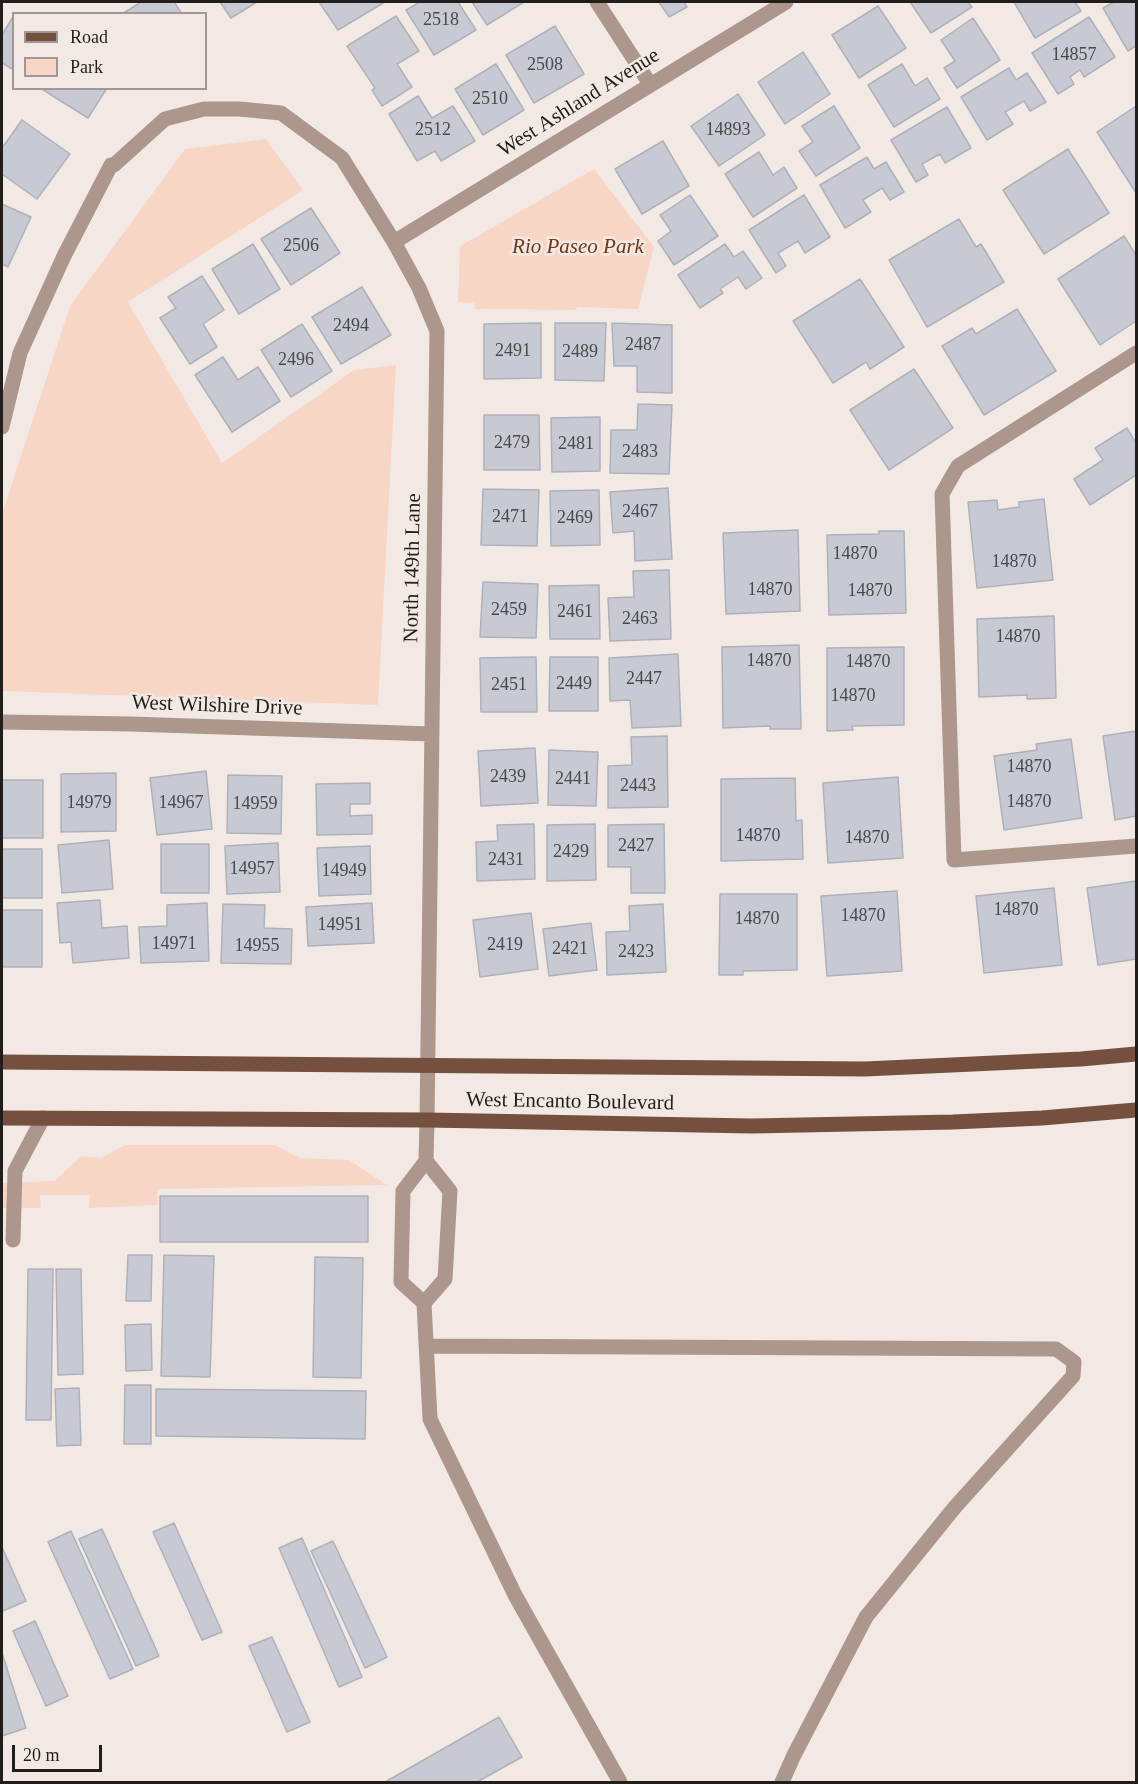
<!DOCTYPE html>
<html>
<head>
<meta charset="utf-8">
<style>
	body { margin:0 }
	#map { position:relative; width:1138px; height:1784px; overflow:hidden; background:#f3e9e4; font-family:"Times New Roman",serif }
	canvas { display:block }
	.frame { position:absolute; inset:0; border:3px solid #221e1c; pointer-events:none }
	.legend { position:absolute; left:12px; top:12px; width:195px; height:78px; box-sizing:border-box; background:#f3e9e4; border:2px solid #9f9894; margin:0; padding:8px 10px; list-style:none; font-size:18px; color:#221e1c }
	.legend li { display:flex; align-items:center; gap:12px; height:30px }
	.legend b { width:30px; border:2px solid #9f9894 }
	.scale { position:absolute; left:12px; top:1745px; width:90px; height:27px; box-sizing:border-box; border:3px solid #221e1c; border-top:0; padding-left:8px; font-size:18px; line-height:21px; white-space:nowrap; color:#221e1c; -webkit-text-stroke:4px #f3e9e4; paint-order:stroke }
</style>
</head>
<body>
<div id="map">
<canvas width="1138" height="1784"></canvas>
<div class="frame"></div>
<ul class="legend">
<li><b style="height:8px;background:#76503e"></b>Road</li>
<li><b style="height:16px;background:#f7d6c6"></b>Park</li>
</ul>
<div class="scale">20 m</div>
</div>
<script>
const ctx = document.querySelector('canvas').getContext('2d');
ctx.lineJoin = 'round';
function fillPath(path, color) {
  ctx.fillStyle = color;
  ctx.fill(path, 'evenodd');
}
function poly(rows) {
  const path = new Path2D();
  for (const r of rows) {
    path.moveTo(r[0], r[1]);
    for (let i = 2; i < r.length; i += 2) path.lineTo(r[i], r[i + 1]);
  }
  return path;
}
function stroke(path, color, width, dash) {
  ctx.strokeStyle = color;
  ctx.lineWidth = width;
  ctx.lineCap = dash ? 'butt' : 'round';
  ctx.setLineDash(dash || []);
  ctx.stroke(path);
}
function write(font, color, halo, rows, align = 'center') {
  ctx.font = font + ' "Times New Roman",serif';
  ctx.lineWidth = 5;
  ctx.setLineDash([]);
  ctx.textBaseline = 'middle';
  ctx.strokeStyle = halo;
  ctx.fillStyle = color;
  for (const [text, x, y, turn = 0] of rows) {
    ctx.save();
    ctx.translate(x, y);
    ctx.rotate((+turn || 0) * Math.PI / 180);
    ctx.textAlign = isNaN(turn) ? turn : align;
    if (halo) ctx.strokeText(text, 0, 0);
    ctx.fillText(text, 0, 0);
    ctx.restore();
  }
}
const green = poly([
	[266,139,303,190,128,302,222,463,354,370,396,365,378,705,2,691,2,514,70,306,185,149],
	[594,169,654,247,638,309,577,307,576,310,475,309,474,303,458,302,460,246],
	[125,1145,275,1145,300,1158,349,1160,387,1185,158,1189,157,1205,89,1208,90,1195,40,1195,41,1208,2,1208,2,1183,55,1181,81,1156,101,1158]
]);
const building = poly([
	[141,2,174,2,182,14,122,14,141,2],
	[220,2,257,2,231,18,220,2],
	[319,2,385,2,338,30,319,2],
	[420,2,458,2,476,30,434,55,406,10,420,2],
	[472,2,524,2,487,25,472,2],
	[659,2,684,2,687,7,669,17,659,2],
	[910,2,968,2,972,7,931,33,910,2],
	[1014,2,1075,2,1081,11,1035,38,1014,2],
	[1114,2,1136,2,1136,46,1128,51,1103,8,1114,2],
	[878,6,906,48,859,78,832,35,878,6],
	[14,15,14,70,2,63,2,35,14,15],
	[396,16,419,51,397,64,412,87,382,106,372,90,375,88,347,46,396,16],
	[1089,17,1115,57,1084,77,1080,70,1070,77,1074,84,1058,94,1032,53,1089,17],
	[973,18,1000,60,957,88,944,68,955,61,941,40,973,18],
	[555,26,584,74,534,103,506,55,555,26],
	[803,52,830,94,785,124,758,82,803,52],
	[496,64,524,110,483,135,455,89,496,64],
	[902,64,915,86,927,78,940,99,894,127,868,85,902,64],
	[1009,68,1016,80,1027,73,1046,102,1030,111,1024,101,1005,112,1013,124,987,140,961,97,1009,68],
	[40,88,107,88,88,118,40,88],
	[738,94,765,135,719,166,691,126,738,94],
	[418,96,432,118,453,106,475,141,441,161,435,151,417,161,389,114,418,96],
	[834,106,860,148,816,176,799,151,813,142,802,126,834,106],
	[1136,106,1136,193,1097,132,1136,106],
	[947,107,971,148,945,163,940,154,922,164,928,175,916,182,891,140,947,107],
	[22,120,70,154,37,199,2,174,2,148,22,120],
	[663,141,689,186,642,214,615,169,663,141],
	[1068,149,1109,213,1044,254,1003,190,1068,149],
	[759,152,773,175,784,167,797,188,753,217,725,174,759,152],
	[867,157,874,169,886,162,904,192,890,200,882,188,863,200,871,212,845,228,820,185,867,157],
	[690,195,718,236,674,265,658,241,671,231,660,215,690,195],
	[804,195,830,237,805,253,798,241,778,253,786,266,776,273,749,230,804,195],
	[2,204,31,217,8,267,2,264,2,204],
	[311,208,340,253,291,285,261,239,311,208],
	[959,219,976,247,981,244,1004,282,927,327,889,260,959,219],
	[1124,236,1136,255,1136,321,1100,345,1058,279,1124,236],
	[253,244,280,289,239,314,212,269,253,244],
	[725,244,734,257,743,251,762,278,746,289,738,277,720,289,723,293,700,308,678,275,725,244],
	[202,276,224,310,203,324,217,347,190,364,160,318,176,308,168,297,202,276],
	[860,279,904,347,870,369,866,362,833,383,793,321,860,279],
	[362,287,391,335,341,364,312,317,362,287],
	[1017,309,1056,371,984,415,942,346,972,328,976,334,1017,309],
	[541,323,541,378,484,379,484,324,541,323],
	[555,323,606,323,604,381,555,380,555,323],
	[612,323,672,325,672,393,637,392,637,366,614,366,612,323],
	[302,324,332,371,291,397,261,350,302,324],
	[223,357,238,380,258,367,280,401,232,432,195,375,223,357],
	[914,369,953,428,889,470,850,410,914,369],
	[638,404,672,405,669,474,610,473,611,430,637,430,638,404],
	[484,415,539,415,540,470,484,470,484,415],
	[600,417,600,471,552,472,551,418,600,417],
	[1127,428,1134,440,1136,439,1136,475,1090,505,1074,479,1103,460,1095,448,1127,428],
	[668,488,672,559,635,561,634,531,613,533,610,492,668,488],
	[483,489,539,490,537,546,481,545,483,489],
	[599,490,600,545,551,546,550,491,599,490],
	[1044,499,1053,580,977,588,968,502,997,500,998,510,1019,507,1019,502,1044,499],
	[798,530,800,611,726,614,723,533,798,530],
	[879,531,904,531,906,613,829,615,827,535,879,534,879,531],
	[669,570,671,639,610,641,608,598,634,597,633,571,669,570],
	[483,582,538,584,536,638,480,637,483,582],
	[599,585,600,639,550,639,549,586,599,585],
	[1054,616,1056,698,1027,699,1027,695,979,697,977,619,1054,616],
	[799,645,801,729,770,729,770,726,723,728,722,647,799,645],
	[904,647,904,725,852,726,853,730,827,731,827,648,904,647],
	[678,654,681,726,632,728,630,700,610,701,609,658,678,654],
	[536,657,537,712,481,712,480,658,536,657],
	[550,657,598,657,598,711,549,711,550,657],
	[1136,731,1136,816,1115,820,1103,736,1136,731],
	[667,736,668,807,608,808,608,766,632,765,631,737,667,736],
	[1071,739,1082,818,1004,830,994,756,1037,750,1036,744,1071,739],
	[535,748,538,803,481,806,478,751,535,748],
	[549,750,598,752,596,806,548,805,549,750],
	[206,771,212,829,157,835,150,778,206,771],
	[116,773,116,831,61,832,61,774,116,773],
	[228,775,282,776,281,834,227,833,228,775],
	[898,777,903,858,828,863,823,783,898,777],
	[795,778,796,821,802,820,803,859,721,861,721,779,795,778],
	[2,780,43,780,43,838,2,838,2,780],
	[370,783,370,804,350,804,350,816,372,815,372,834,317,835,316,784,370,783],
	[534,824,535,879,477,881,476,842,498,841,497,825,534,824],
	[595,824,596,880,547,881,547,825,595,824],
	[664,824,665,893,631,893,631,867,608,867,608,825,664,824],
	[109,840,113,889,62,893,58,845,109,840],
	[278,843,280,892,227,894,225,846,278,843],
	[161,844,209,844,209,893,161,893,161,844],
	[370,846,371,894,319,896,317,848,370,846],
	[2,849,42,849,42,898,2,898,2,849],
	[1136,881,1136,959,1098,965,1087,888,1136,881],
	[1054,888,1062,965,984,973,976,896,1054,888],
	[897,891,902,971,827,976,821,896,897,891],
	[720,894,797,894,797,970,743,971,743,975,719,975,720,894],
	[100,900,102,928,127,926,129,958,73,963,71,942,60,943,57,903,100,900],
	[207,903,209,961,141,963,139,927,167,926,167,905,207,903],
	[372,903,374,943,308,946,306,907,372,903],
	[223,904,265,905,264,928,292,929,291,964,221,963,223,904],
	[663,904,666,972,607,975,606,932,630,931,629,906,663,904],
	[2,910,42,910,42,967,2,967,2,910],
	[531,913,538,969,480,977,473,920,531,913],
	[591,923,597,970,549,976,543,929,591,923],
	[160,1196,368,1196,368,1242,160,1242,160,1196],
	[128,1255,152,1255,151,1301,126,1301,128,1255],
	[164,1255,214,1256,210,1377,161,1376,164,1255],
	[315,1257,363,1258,361,1378,313,1377,315,1257],
	[28,1269,53,1269,51,1420,26,1420,28,1269],
	[56,1269,81,1269,83,1374,58,1375,56,1269],
	[151,1324,152,1370,126,1371,125,1325,151,1324],
	[125,1385,151,1385,151,1444,124,1444,125,1385],
	[79,1388,81,1445,57,1446,55,1389,79,1388],
	[156,1389,366,1391,365,1439,156,1436,156,1389],
	[174,1523,222,1632,202,1640,153,1532,174,1523],
	[102,1529,159,1656,136,1666,79,1539,102,1529],
	[71,1531,133,1669,110,1679,48,1542,71,1531],
	[302,1538,362,1677,339,1687,279,1548,302,1538],
	[333,1541,387,1657,365,1668,311,1551,333,1541],
	[2,1547,26,1601,3,1611,2,1606,2,1547],
	[35,1621,68,1696,46,1706,13,1631,35,1621],
	[272,1637,310,1722,287,1732,249,1646,272,1637],
	[2,1653,26,1728,2,1736,2,1653],
	[499,1717,522,1757,477,1782,385,1782,499,1717]
]);
const minor = poly([
	[597,2,650,84],
	[394,242,786,2],
	[1136,353,958,466,942,494,954,860,1136,846],
	[2,427,20,353,64,256,111,165,114,165,165,119,204,109,239,109,281,113,342,158,394,242,419,288,437,331,427,1120,426,1161,403,1191,401,1282,424,1303,430,1419,515,1595,620,1782],
	[2,722,131,724,432,734],
	[13,1240,15,1171,43,1118],
	[424,1303,445,1279,450,1191,426,1161],
	[426,1346,1056,1349,1074,1362,1073,1376,955,1507,866,1617,794,1755,782,1782]
]);
const major = poly([
	[2,1062,865,1069,1081,1059,1136,1054],
	[2,1118,427,1120,752,1126,953,1122,1042,1118,1136,1110]
]);
const numberNames = [
	["2518",441,20],
	["14857",1074,55],
	["2508",545,65],
	["2510",490,99],
	["2512",433,130],
	["14893",728,130],
	["2506",301,246],
	["2494",351,326],
	["2487",643,345],
	["2491",513,351],
	["2489",580,352],
	["2496",296,360],
	["2479",512,443],
	["2481",576,444],
	["2483",640,452],
	["2467",640,512],
	["2471",510,517],
	["2469",575,518],
	["14870",855,554],
	["14870",1014,562],
	["14870",770,590],
	["14870",870,591],
	["2459",509,610],
	["2461",575,612],
	["2463",640,619],
	["14870",1018,637],
	["14870",769,661],
	["14870",868,662],
	["2447",644,679],
	["2449",574,684],
	["2451",509,685],
	["14870",853,696],
	["14870",1029,767],
	["2439",508,777],
	["2441",573,779],
	["2443",638,786],
	["14870",1029,802],
	["14979",89,803],
	["14967",181,803],
	["14959",255,804],
	["14870",758,836],
	["14870",867,838],
	["2427",636,846],
	["2429",571,852],
	["2431",506,860],
	["14957",252,869],
	["14949",344,871],
	["14870",1016,910],
	["14870",863,916],
	["14870",757,919],
	["14951",340,925],
	["14971",174,944],
	["2419",505,945],
	["14955",257,946],
	["2421",570,949],
	["2423",636,952]
];
const streetNames = [
	["West Ashland Avenue",579,103,-32],
	["North 149th Lane",413,568,-89],
	["West Wilshire Drive",217,706,2],
	["West Encanto Boulevard",570,1102,1]
];
const parkNames = [
	["Rio Paseo Park",578,247]
];
fillPath(green, '#f7d6c6');
fillPath(building, '#c7cad3');
stroke(building, '#aeb1ba', 1.5);
stroke(minor, '#ad968c', 15);
stroke(major, '#76503e', 15);
write('18px', '#4b494a', null, numberNames);
write('21px', '#221e1c', '#f3e9e4', streetNames);
write('italic 21px', '#753713', '#f3e9e4', parkNames);
</script>
</body>
</html>
